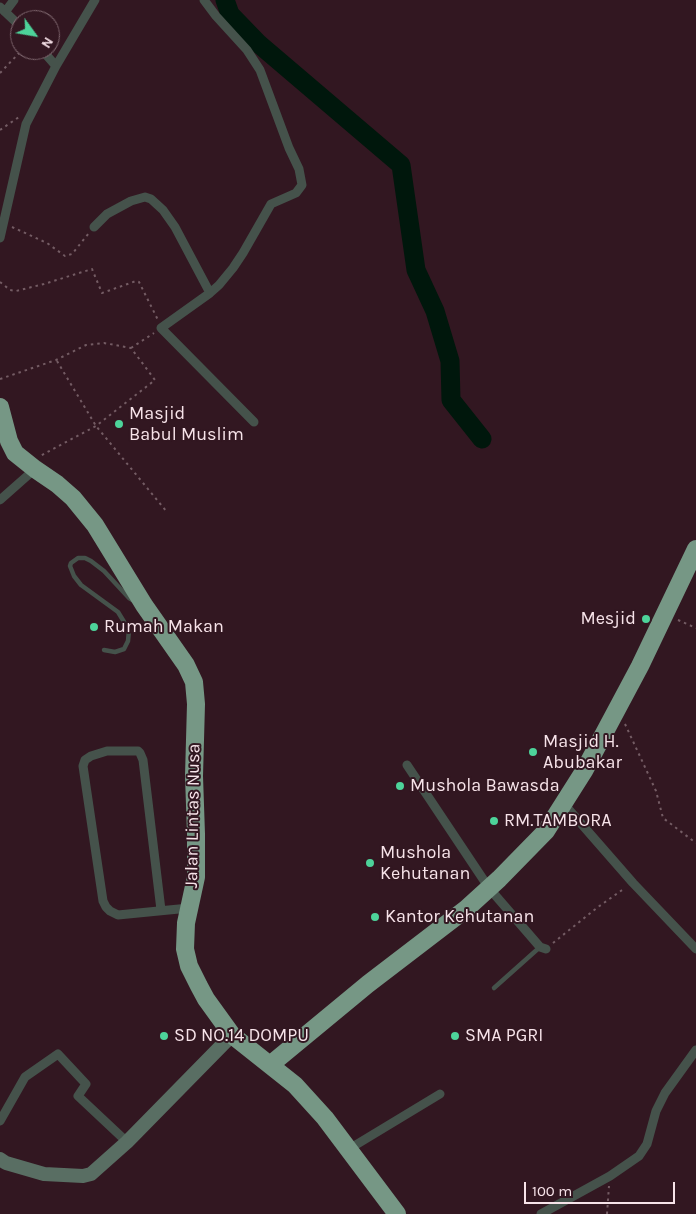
<!DOCTYPE html>
<html>
<head>
<meta charset="utf-8">
<style>
	body { margin:0 }
	#map { position:relative; width:696px; height:1214px; overflow:hidden; background:#321721; font-family:Karla,sans-serif }
	canvas { display:block }
	.north { position:absolute; left:10px; top:10px; width:50px; height:50px; box-sizing:border-box; background:#321721; border:1px solid #816971; border-radius:50%; rotate:122deg; font-size:14px; font-weight:700; line-height:20px; text-align:center; color:#f7e3e9 }
	.north::after { content:''; display:block; margin:auto; width:18px; height:22px; background:#4dd39a; clip-path:polygon(50% 0,100% 100%,50% 72%,0 100%) }
	.scale { position:absolute; left:524px; top:1182px; width:151px; height:22px; box-sizing:border-box; border:2px solid #f7e3e9; border-top:0; padding-left:6px; font-size:15px; line-height:18px; white-space:nowrap; color:#f7e3e9; -webkit-text-stroke:4px #321721; paint-order:stroke }
</style>
</head>
<body>
<div id="map">
<canvas width="696" height="1214"></canvas>
<div class="north">N</div>
<div class="scale">100 m</div>
</div>
<script>
const ctx = document.querySelector('canvas').getContext('2d');
ctx.lineJoin = 'round';
function poly(rows) {
  const path = new Path2D();
  for (const r of rows) {
    path.moveTo(r[0], r[1]);
    for (let i = 2; i < r.length; i += 2) path.lineTo(r[i], r[i + 1]);
  }
  return path;
}
function stroke(path, color, width, dash) {
  ctx.strokeStyle = color;
  ctx.lineWidth = width;
  ctx.lineCap = dash ? 'butt' : 'round';
  ctx.setLineDash(dash || []);
  ctx.stroke(path);
}
function write(font, color, halo, rows, align = 'center') {
  ctx.font = font + ' Karla,sans-serif';
  ctx.lineWidth = 4;
  ctx.setLineDash([]);
  ctx.textBaseline = 'middle';
  ctx.strokeStyle = halo;
  ctx.fillStyle = color;
  for (const [text, x, y, turn = 0] of rows) {
    ctx.save();
    ctx.translate(x, y);
    ctx.rotate((+turn || 0) * Math.PI / 180);
    ctx.textAlign = isNaN(turn) ? turn : align;
    if (halo) ctx.strokeText(text, 0, 0);
    ctx.fillText(text, 0, 0);
    ctx.restore();
  }
}
const river = poly([
	[225,0,230,14,259,44,401,165,416,270,435,311,450,361,451,400,482,439]
]);
const path = poly([
	[0,73,22,50],
	[0,130,19,117],
	[12,227,47,243,65,256,72,254,89,233],
	[0,282,10,290,16,291,44,284,92,269,102,293,136,281,139,282,158,320],
	[131,348,154,333],
	[57,361,96,426,167,512],
	[0,379,56,360,86,345,104,343,131,348,155,380,96,426,40,456],
	[678,620,696,628],
	[625,724,656,791,663,818,696,843],
	[553,943,598,907,625,888],
	[607,1214,609,1186]
]);
const lane = poly([
	[104,650,115,652,124,649,128,641,129,630,118,612,81,585,74,576,70,566,71,563,78,558,85,558,91,561,104,571,129,598,134,601],
	[494,988,540,947]
]);
const street = poly([
	[204,0,216,16,247,50,260,70,289,148,299,169,302,185,296,193,271,204,243,253,233,268,219,285,210,293,161,328,254,422],
	[0,7,20,26],
	[5,12,14,0],
	[56,66,95,0],
	[94,227,107,214,131,201,145,197,151,199,163,210,175,227,210,293],
	[0,238,26,124,56,66,42,50],
	[0,500,35,469],
	[407,765,489,888,540,947,546,949],
	[564,804,633,883,696,949],
	[161,910,143,760,140,753,138,751,107,751,91,756,85,760,83,766,103,901,106,907,110,911,118,915,189,908],
	[0,1121,25,1077,58,1054,86,1084,78,1096,127,1142],
	[349,1149,440,1094],
	[541,1214,610,1176,639,1156,647,1144,656,1111,665,1093,696,1050]
]);
const secondary = poly([
	[0,1159,6,1163,44,1174,83,1176,91,1174,127,1142,232,1035]
]);
const highway = poly([
	[0,407,9,441,15,453,35,469,57,484,73,498,95,525,144,605,186,665,194,682,196,704,194,776,196,834,196,877,186,923,185,949,189,966,199,986,206,999,232,1035,295,1085,325,1118,397,1214],
	[270,1065,368,984,466,909,499,879,546,831,584,771,640,666,696,549]
]);
const markers = [
	[119,424,5,"#4dd39a"],
	[646,619,5,"#4dd39a"],
	[94,627,5,"#4dd39a"],
	[533,752,5,"#4dd39a"],
	[400,786,5,"#4dd39a"],
	[494,821,5,"#4dd39a"],
	[370,863,5,"#4dd39a"],
	[375,917,5,"#4dd39a"],
	[164,1036,5,"#4dd39a"],
	[455,1036,5,"#4dd39a"]
];
const poiNames = [
	["Masjid",129,414],
	["Babul Muslim",129,435],
	["Mesjid",636,619,"right"],
	["Rumah Makan",104,627],
	["Masjid H.",543,742],
	["Abubakar",543,763],
	["Mushola Bawasda",410,786],
	["RM.TAMBORA",504,821],
	["Mushola",380,853],
	["Kehutanan",380,874],
	["Kantor Kehutanan",385,917],
	["SD NO.14 DOMPU",174,1036],
	["SMA PGRI",465,1036]
];
const streetNames = [
	["Jalan Lintas Nusa",193,816,-89]
];
stroke(river, '#00170c', 19);
stroke(path, '#745c64', 2, [2.5, 4]);
stroke(lane, '#45524b', 4.5);
stroke(street, '#45524b', 9);
stroke(secondary, '#596e63', 14);
stroke(highway, '#769785', 18);
for (const [x, y, r, color] of markers) {
  const dot = new Path2D();
  dot.arc(x, y, r, 0, 2 * Math.PI);
  ctx.fillStyle = color;
  ctx.fill(dot);
  stroke(dot, '#321721', 2);
}
write('18px', '#f7e3e9', '#321721', poiNames, 'left');
write('18px', '#f7e3e9', '#321721', streetNames);
</script>
</body>
</html>
